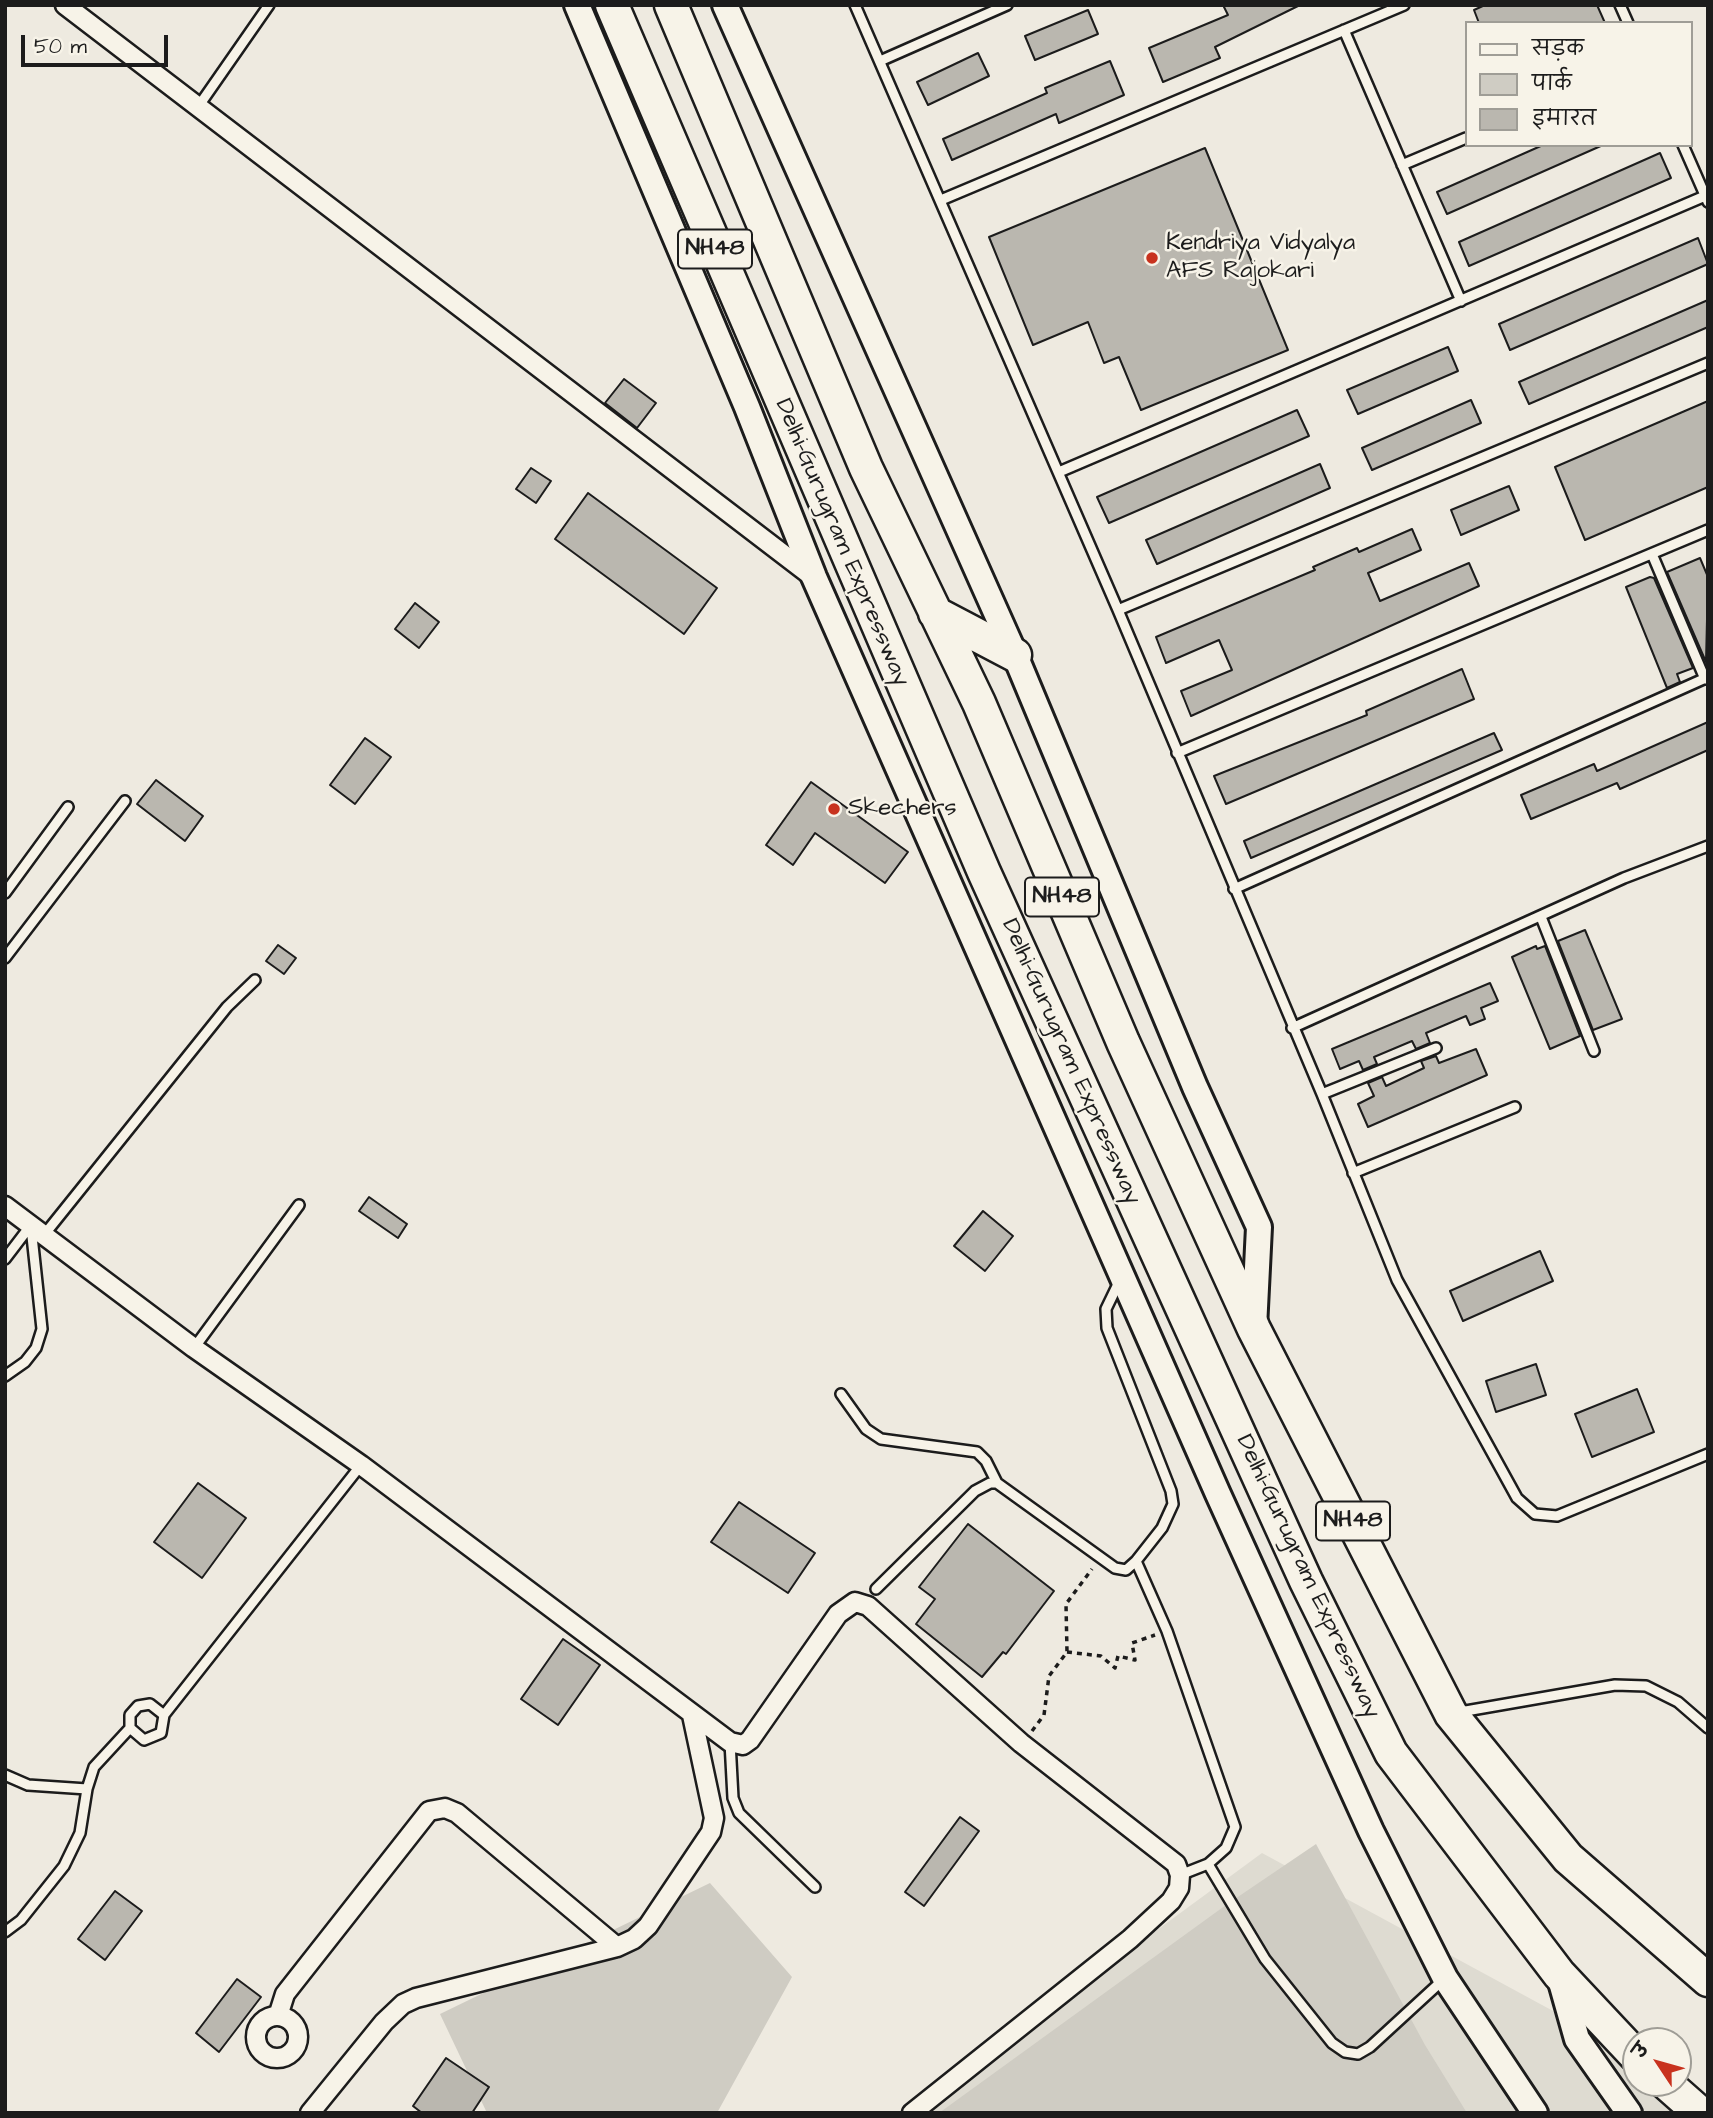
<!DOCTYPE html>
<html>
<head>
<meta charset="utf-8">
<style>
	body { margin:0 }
	#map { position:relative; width:1713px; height:2118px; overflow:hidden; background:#eeeae0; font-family:"Architects Daughter","Playpen Sans Deva",sans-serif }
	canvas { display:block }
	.frame { position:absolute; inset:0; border:7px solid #1c1c1c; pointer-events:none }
	.legend { position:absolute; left:1465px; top:21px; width:228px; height:126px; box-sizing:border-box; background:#f7f3e8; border:2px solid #9f9d96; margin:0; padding:9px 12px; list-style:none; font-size:21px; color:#1c1c1c }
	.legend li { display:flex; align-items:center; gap:14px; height:35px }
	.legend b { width:35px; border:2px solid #9f9d96 }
	.north { position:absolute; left:1622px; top:2027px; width:70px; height:70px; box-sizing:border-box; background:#f7f3e8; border:2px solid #9f9d96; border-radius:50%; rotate:306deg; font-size:19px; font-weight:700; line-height:28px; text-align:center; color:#1c1c1c }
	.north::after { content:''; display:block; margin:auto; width:24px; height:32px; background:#c8321e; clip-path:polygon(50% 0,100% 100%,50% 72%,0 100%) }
	.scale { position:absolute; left:21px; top:35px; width:147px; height:32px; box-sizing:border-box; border:4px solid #1c1c1c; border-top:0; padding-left:9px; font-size:21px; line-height:24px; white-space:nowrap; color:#1c1c1c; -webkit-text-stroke:5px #f7f3e8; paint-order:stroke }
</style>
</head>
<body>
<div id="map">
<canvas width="1713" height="2118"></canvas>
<div class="frame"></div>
<ul class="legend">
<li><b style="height:9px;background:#f7f3e8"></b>सड़क</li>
<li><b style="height:19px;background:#cfccc3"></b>पार्क</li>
<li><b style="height:19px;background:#bab7af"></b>इमारत</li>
</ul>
<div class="north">उ</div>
<div class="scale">50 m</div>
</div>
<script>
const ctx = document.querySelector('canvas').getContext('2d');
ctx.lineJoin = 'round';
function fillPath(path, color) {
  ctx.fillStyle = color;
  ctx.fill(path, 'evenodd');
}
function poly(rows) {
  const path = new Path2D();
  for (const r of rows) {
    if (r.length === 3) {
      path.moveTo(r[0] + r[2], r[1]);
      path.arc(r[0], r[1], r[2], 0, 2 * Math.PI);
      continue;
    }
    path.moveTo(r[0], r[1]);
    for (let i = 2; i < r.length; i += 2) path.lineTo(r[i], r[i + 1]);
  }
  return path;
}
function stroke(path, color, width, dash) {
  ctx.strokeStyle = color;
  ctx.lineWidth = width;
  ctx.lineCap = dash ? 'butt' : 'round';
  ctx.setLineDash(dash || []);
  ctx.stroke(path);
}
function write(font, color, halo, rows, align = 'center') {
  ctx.font = font + ' "Architects Daughter",sans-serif';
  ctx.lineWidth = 5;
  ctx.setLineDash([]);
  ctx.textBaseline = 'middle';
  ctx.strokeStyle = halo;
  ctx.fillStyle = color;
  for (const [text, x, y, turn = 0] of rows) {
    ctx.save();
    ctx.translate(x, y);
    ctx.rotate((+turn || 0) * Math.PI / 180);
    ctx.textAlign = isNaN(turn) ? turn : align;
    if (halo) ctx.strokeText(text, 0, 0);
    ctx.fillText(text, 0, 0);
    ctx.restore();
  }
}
const built = poly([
	[1262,1853,1636,2056,1636,2083,1678,2083,1678,2079,1708,2096,1708,2113,908,2113]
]);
const green = poly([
	[1316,1844,1425,2045,1467,2113,939,2113,1226,1905],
	[710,1883,792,1977,717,2113,487,2113,440,2014]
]);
const building = poly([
	[1223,5,1300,5,1215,47,1220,58,1163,82,1149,48,1228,15,1223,5],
	[1485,5,1597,5,1605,23,1479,23,1474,10,1485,5],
	[1088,10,1098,34,1035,60,1025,36,1088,10],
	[978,53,989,76,928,105,917,82,978,53],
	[1110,61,1124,95,1059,123,1056,114,952,160,943,139,1047,93,1045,88,1110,61],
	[1543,145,1603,145,1447,214,1437,192,1543,145],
	[1205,148,1288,350,1141,410,1119,357,1104,363,1088,322,1033,345,989,237,1205,148],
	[1660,153,1671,178,1469,266,1459,242,1660,153],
	[1698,238,1708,264,1510,350,1499,324,1698,238],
	[1708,300,1708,327,1529,404,1519,382,1708,300],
	[1448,347,1458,371,1358,414,1347,390,1448,347],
	[624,379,656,403,637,428,605,403,624,379],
	[1471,400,1481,423,1372,470,1362,448,1471,400],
	[1708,401,1708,487,1585,540,1555,467,1708,401],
	[1297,410,1309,436,1109,523,1097,497,1297,410],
	[1320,464,1330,488,1157,564,1146,540,1320,464],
	[531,468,551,481,536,503,516,489,531,468],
	[1509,486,1519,510,1461,535,1451,510,1509,486],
	[588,493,717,588,684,634,555,539,588,493],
	[1412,529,1421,550,1368,573,1380,601,1469,563,1479,586,1191,716,1181,691,1232,670,1219,640,1166,663,1156,637,1315,570,1313,567,1357,548,1359,552,1412,529],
	[1700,558,1708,577,1706,662,1667,572,1700,558],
	[1650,577,1654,578,1693,668,1677,674,1680,682,1667,688,1626,587,1650,577],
	[415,603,439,622,419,648,395,629,415,603],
	[1462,669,1474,699,1226,804,1214,776,1367,715,1366,711,1462,669],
	[1708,722,1708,750,1620,789,1617,783,1531,819,1521,795,1594,764,1597,771,1708,722],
	[1494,733,1502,750,1251,858,1244,841,1494,733],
	[365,738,391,757,355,804,330,785,365,738],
	[156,780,203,816,185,841,137,804,156,780],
	[811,782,908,852,885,883,815,833,793,865,766,845,811,782],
	[1585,930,1622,1019,1593,1030,1558,941,1585,930],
	[278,945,296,958,284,974,266,961,278,945],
	[1536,946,1537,949,1545,946,1580,1036,1550,1049,1512,957,1536,946],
	[1490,983,1498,1001,1481,1008,1485,1019,1470,1025,1466,1016,1426,1033,1430,1043,1416,1049,1412,1041,1374,1057,1377,1064,1363,1070,1359,1061,1340,1069,1332,1049,1490,983],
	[1476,1049,1487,1075,1368,1127,1358,1104,1374,1096,1368,1083,1382,1077,1386,1086,1424,1068,1421,1061,1436,1056,1439,1063,1476,1049],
	[369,1197,407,1224,398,1238,359,1211,369,1197],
	[983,1211,1013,1236,985,1271,954,1246,983,1211],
	[1540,1251,1553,1281,1463,1321,1450,1291,1540,1251],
	[1536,1364,1546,1395,1496,1412,1486,1381,1536,1364],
	[1637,1389,1654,1432,1592,1457,1575,1414,1637,1389],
	[198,1483,246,1518,202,1578,154,1542,198,1483],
	[739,1502,815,1553,788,1593,711,1542,739,1502],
	[968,1524,1054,1591,1006,1654,1003,1652,982,1677,916,1624,935,1599,919,1587,968,1524],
	[563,1639,600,1665,558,1725,521,1699,563,1639],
	[960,1817,979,1831,924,1906,905,1892,960,1817],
	[115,1891,142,1911,105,1960,78,1939,115,1891],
	[237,1979,261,1997,219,2052,196,2033,237,1979],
	[446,2058,489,2087,472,2113,422,2113,413,2106,446,2058]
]);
const path = poly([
	[1067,1652,1101,1656,1115,1668,1118,1656,1135,1660,1132,1643,1155,1635],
	[1032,1731,1044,1715,1049,1676,1067,1652,1066,1604,1092,1569]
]);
const lane = poly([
	[855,5,1118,610,1322,1094,1397,1280,1517,1498,1535,1514,1557,1516,1708,1454],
	[1620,5,1628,23],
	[1344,30,1461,301],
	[880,61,1007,5],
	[198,107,269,5],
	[1683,145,1708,202],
	[1402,165,1466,138],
	[941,200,1404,5],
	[1059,472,1705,196],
	[1652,554,1705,679],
	[1118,610,1708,363],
	[1177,753,1708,530],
	[1234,889,1708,677],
	[5,893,68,807],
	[1541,917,1594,1051],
	[5,958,125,801],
	[1292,1028,1624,878,1708,846],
	[1322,1094,1436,1048],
	[1353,1173,1515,1107],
	[44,1235,227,1007,255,980],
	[5,1259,31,1225],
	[194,1348,299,1205],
	[5,1376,25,1362,36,1348,42,1329,31,1227],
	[841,1394,866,1429,881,1439,977,1452,986,1461,997,1483],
	[1136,1561,1167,1631,1235,1827,1226,1848,1208,1864,1180,1875],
	[876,1589,975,1491,990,1483,997,1483,1115,1568,1126,1570,1136,1561,1162,1528,1173,1504,1171,1491,1107,1328,1106,1309,1120,1280],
	[1460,1712,1615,1685,1646,1686,1678,1702,1708,1728],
	[164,1715,150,1704,138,1706,130,1715,130,1728,144,1740,161,1733,164,1715,361,1465],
	[730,1742,733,1798,739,1813,815,1887],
	[5,1775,28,1785,87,1789],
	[1208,1864,1265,1959,1332,2043,1345,2052,1358,2054,1370,2047,1444,1979],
	[5,1932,21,1920,64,1866,80,1833,87,1789,94,1767,130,1728]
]);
const street = poly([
	[65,5,813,577],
	[5,1206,194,1348,361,1465,730,1742,743,1745,750,1740,838,1614,855,1602,868,1606,1021,1743,1176,1864,1180,1875,1179,1888,1171,1901,1130,1939,912,2113],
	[277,2037,21],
	[278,2016,285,1994,429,1811,445,1808,457,1813,617,1947],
	[310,2113,384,2022,403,2004,416,1998,617,1947,634,1939,648,1926,711,1832,714,1818,692,1715]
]);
const secondary = poly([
	[577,5,747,407,814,577,1218,1494,1371,1831,1445,1978,1535,2113],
	[725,5,1015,655,1195,1087,1259,1227,1254,1328],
	[1559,1975,1577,2039,1629,2113]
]);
const highway = poly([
	[612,5,984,872,1306,1581,1391,1753,1559,1974,1636,2056],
	[671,5,866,468,979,703,1123,1042,1254,1329,1451,1714,1568,1858,1708,1980],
	[935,613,1015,655],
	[1666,2083,1700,2113]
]);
const markers = [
	[1152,258,7,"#c8321e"],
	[834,809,7,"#c8321e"]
];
const shields = [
	[715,249,74],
	[1062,897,74],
	[1353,1521,74]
];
const shieldNames = [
	["NH48",715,249],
	["NH48",1062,897],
	["NH48",1353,1521]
];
const poiNames = [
	["Kendriya Vidyalya",1166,244],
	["AFS Rajokari",1166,272],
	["Skechers",848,809]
];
const streetNames = [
	["Delhi-Gurugram Expressway",841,543,67],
	["Delhi-Gurugram Expressway",1070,1062,66],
	["Delhi-Gurugram Expressway",1307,1577,65]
];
fillPath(built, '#dedbd1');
fillPath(green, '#cfccc3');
fillPath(building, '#bab7af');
stroke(building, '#1c1c1c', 2);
stroke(lane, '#1c1c1c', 14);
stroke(street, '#1c1c1c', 23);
stroke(secondary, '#1c1c1c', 30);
stroke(highway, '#1c1c1c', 37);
stroke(path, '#1c1c1c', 3.5, [5, 5]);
stroke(lane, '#f7f3e8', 9);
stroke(street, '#f7f3e8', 18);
stroke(secondary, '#f7f3e8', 24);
stroke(highway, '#f7f3e8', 32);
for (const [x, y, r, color] of markers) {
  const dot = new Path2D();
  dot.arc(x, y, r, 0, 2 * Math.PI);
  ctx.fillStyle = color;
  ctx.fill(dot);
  stroke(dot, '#f7f3e8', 2.5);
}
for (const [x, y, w] of shields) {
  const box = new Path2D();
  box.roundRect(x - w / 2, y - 19.5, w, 39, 5);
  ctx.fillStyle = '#f7f3e8';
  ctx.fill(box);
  stroke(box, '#1c1c1c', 2);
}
write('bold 23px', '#1c1c1c', null, shieldNames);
write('24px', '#1c1c1c', '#f7f3e8', poiNames, 'left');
write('24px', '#1c1c1c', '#f7f3e8', streetNames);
</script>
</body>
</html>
